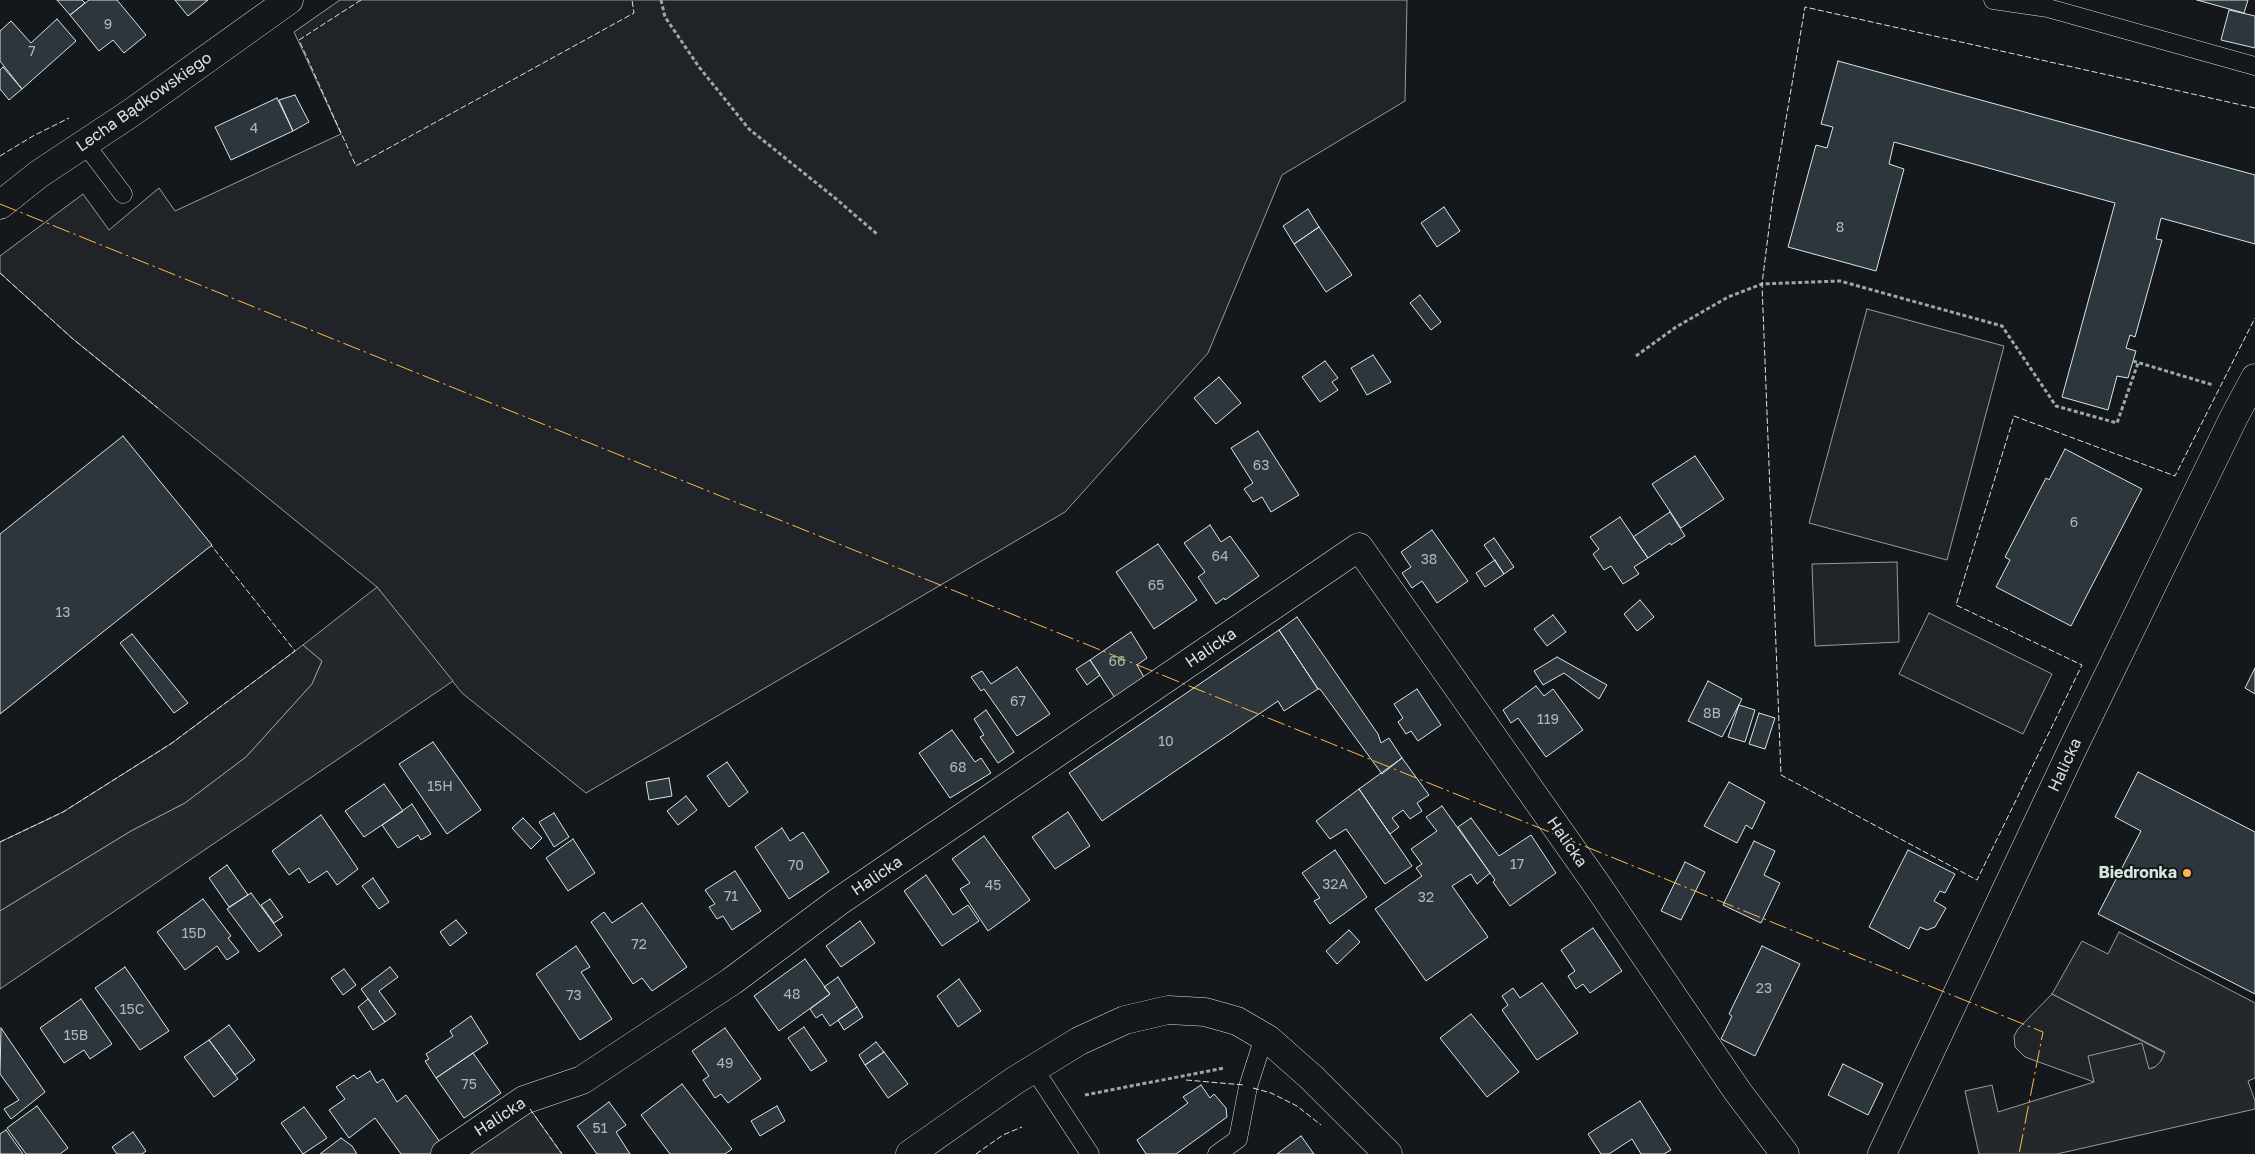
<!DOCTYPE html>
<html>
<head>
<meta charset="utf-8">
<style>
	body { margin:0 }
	canvas { display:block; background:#14181c }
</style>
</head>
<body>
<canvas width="2255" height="1154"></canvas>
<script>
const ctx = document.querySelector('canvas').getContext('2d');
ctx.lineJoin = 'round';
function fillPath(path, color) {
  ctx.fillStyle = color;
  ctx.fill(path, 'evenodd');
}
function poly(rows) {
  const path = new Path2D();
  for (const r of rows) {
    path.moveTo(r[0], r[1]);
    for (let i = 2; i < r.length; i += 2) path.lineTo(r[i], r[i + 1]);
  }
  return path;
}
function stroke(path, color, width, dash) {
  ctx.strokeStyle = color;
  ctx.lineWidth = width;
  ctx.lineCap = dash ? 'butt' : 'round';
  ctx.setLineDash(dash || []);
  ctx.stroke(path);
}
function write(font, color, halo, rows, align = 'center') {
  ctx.font = font + ' "Golos Text",sans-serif';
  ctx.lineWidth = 4;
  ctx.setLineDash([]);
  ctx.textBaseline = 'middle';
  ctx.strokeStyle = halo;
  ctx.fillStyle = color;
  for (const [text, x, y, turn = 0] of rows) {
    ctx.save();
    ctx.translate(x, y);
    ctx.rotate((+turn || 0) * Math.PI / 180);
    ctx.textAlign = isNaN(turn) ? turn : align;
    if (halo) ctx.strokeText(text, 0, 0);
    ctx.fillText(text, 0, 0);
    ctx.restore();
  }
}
const green = poly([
	[340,0,1407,0,1405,101,1282,175,1208,353,1065,512,586,793,462,693,377,587,73,339,0,273,0,256,83,194,109,230,159,188,175,211,341,134,294,32,340,0],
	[1867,309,2004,346,1947,560,1809,523,1867,309],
	[1897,562,1899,642,1815,646,1812,564,1897,562],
	[1929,613,2052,674,2023,734,1899,674,1929,613],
	[303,645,322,661,312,684,246,757,185,803,131,831,0,911,0,842,63,812,172,743,303,645],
	[2052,994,2165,1053,2161,1061,2155,1067,2149,1069,2089,1056,2094,1082,2025,1057,2015,1047,2014,1036,2018,1029,2052,994]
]);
const parking = poly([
	[377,587,453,681,0,989,0,911,131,831,185,803,246,757,312,684,322,661,303,645,377,587],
	[2119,932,2255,1003,2255,1078,2248,1081,2255,1101,2255,1109,2057,1154,1979,1154,1965,1091,1992,1085,1998,1112,2094,1082,2088,1056,2142,1043,2149,1069,2155,1067,2161,1061,2165,1052,2052,994,2082,941,2108,954,2119,932],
	[530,1109,562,1154,465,1154,530,1109]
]);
const building = poly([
	[57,0,82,0,85,3,70,15,57,0],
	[89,0,117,0,146,35,124,53,113,40,99,51,70,15,89,0],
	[175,0,208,0,188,16,175,0],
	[2197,0,2248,0,2244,13,2197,0],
	[2229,10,2255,16,2255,48,2221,40,2229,10],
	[57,19,76,41,22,89,0,61,0,31,11,21,31,43,57,19],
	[1838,61,2255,175,2255,244,2161,218,2156,239,2162,240,2135,337,2130,335,2126,348,2136,351,2128,378,2117,376,2108,410,2062,397,2115,203,1894,142,1889,164,1904,169,1876,271,1788,247,1816,145,1827,148,1833,127,1821,124,1838,61],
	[3,67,22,89,9,100,0,89,0,70,3,67],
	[295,95,309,122,293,131,279,100,295,95],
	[277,98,293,131,231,160,215,127,277,98],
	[1444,207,1460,231,1437,247,1421,223,1444,207],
	[1308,209,1319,227,1294,244,1283,226,1308,209],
	[1319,227,1352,275,1326,292,1294,244,1319,227],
	[1420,295,1441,322,1431,330,1410,303,1420,295],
	[1373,355,1391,382,1367,395,1351,368,1373,355],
	[1325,361,1338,378,1332,382,1338,390,1320,402,1302,377,1325,361],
	[1219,377,1241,403,1216,424,1194,398,1219,377],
	[1258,431,1299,495,1271,512,1262,497,1253,502,1244,489,1253,483,1231,448,1258,431],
	[123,436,212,545,0,714,0,534,123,436],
	[2065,449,2142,489,2071,626,1996,587,2010,560,2005,557,2046,478,2049,480,2065,449],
	[1695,456,1724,499,1681,528,1652,484,1695,456],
	[1670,512,1685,536,1671,545,1670,543,1648,558,1633,537,1670,512],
	[1620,517,1648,558,1634,567,1639,574,1623,584,1611,566,1604,570,1593,554,1599,549,1590,537,1620,517],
	[1210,525,1221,542,1230,536,1259,576,1225,600,1224,598,1216,604,1198,577,1205,572,1184,543,1210,525],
	[1432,530,1468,581,1437,603,1422,581,1412,588,1402,573,1411,567,1401,552,1432,530],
	[1494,538,1514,567,1504,574,1484,545,1494,538],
	[1158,544,1197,600,1154,629,1116,572,1158,544],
	[1495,560,1504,574,1485,587,1476,573,1495,560],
	[1640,600,1654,617,1637,631,1624,614,1640,600],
	[1553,615,1566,632,1547,646,1534,629,1553,615],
	[1297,617,1378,734,1381,743,1389,738,1402,758,1382,774,1320,689,1318,689,1279,630,1297,617],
	[1279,630,1318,689,1284,711,1278,701,1102,821,1069,773,1279,630],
	[1131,632,1147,658,1137,665,1145,679,1115,698,1090,660,1131,632],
	[132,634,188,703,174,713,120,643,132,634],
	[1557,657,1607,685,1599,699,1564,673,1543,685,1534,671,1557,657],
	[1090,660,1100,675,1087,685,1076,669,1090,660],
	[1017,667,1050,714,1017,736,984,689,981,691,971,677,982,671,991,684,1017,667],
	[2255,668,2255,694,2245,688,2255,668],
	[1708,681,1742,699,1722,737,1688,721,1708,681],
	[1536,686,1544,696,1553,689,1583,730,1546,757,1518,718,1511,723,1503,710,1536,686],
	[1417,689,1441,725,1418,741,1411,731,1406,734,1398,722,1403,718,1394,704,1417,689],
	[1739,705,1755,710,1745,742,1728,737,1739,705],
	[986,710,1014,752,998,763,980,737,984,735,974,719,986,710],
	[1759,713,1775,718,1765,749,1749,744,1759,713],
	[952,730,975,762,981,758,991,773,950,798,919,753,952,730],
	[433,742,481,810,447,834,399,764,433,742],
	[1402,758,1429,795,1417,803,1422,811,1410,819,1403,810,1392,818,1399,827,1390,834,1359,789,1402,758],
	[727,762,748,792,729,807,707,776,727,762],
	[2138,772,2255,832,2255,994,2098,914,2141,831,2115,817,2138,772],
	[669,778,672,796,649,800,646,782,669,778],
	[1729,782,1765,802,1752,829,1746,825,1737,843,1704,826,1729,782],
	[384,784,403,811,364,837,345,811,384,784],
	[1359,789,1412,866,1385,884,1346,829,1330,839,1316,821,1359,789],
	[686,796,697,810,678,825,667,811,686,796],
	[412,804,431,834,421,840,418,835,398,848,382,825,412,804],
	[1442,806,1490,873,1477,884,1471,874,1452,886,1488,937,1426,981,1375,909,1422,876,1416,868,1422,864,1411,849,1437,831,1426,817,1442,806],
	[1068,812,1090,846,1055,869,1032,837,1068,812],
	[554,813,569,837,554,847,539,822,554,813],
	[321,815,358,869,337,885,327,871,309,883,299,868,289,875,272,851,321,815],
	[523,818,542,838,531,849,512,828,523,818],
	[1471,818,1499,856,1531,835,1556,873,1510,906,1493,882,1495,880,1458,827,1471,818],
	[782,828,790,841,803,832,829,872,789,899,755,847,782,828],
	[984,836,1030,900,988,931,960,889,970,883,952,859,984,836],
	[573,839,595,873,568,891,546,858,573,839],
	[1754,841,1775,851,1764,875,1780,883,1761,923,1723,905,1754,841],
	[1335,850,1367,897,1330,924,1314,901,1320,898,1302,873,1335,850],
	[1908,850,1955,874,1945,893,1940,891,1934,901,1946,908,1935,927,1927,930,1920,927,1909,949,1869,927,1908,850],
	[1685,862,1705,872,1681,920,1661,911,1685,862],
	[227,865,248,895,229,907,209,878,227,865],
	[735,871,761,911,732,930,723,916,717,919,709,907,715,904,705,890,735,871],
	[926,875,953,915,968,905,979,921,942,946,904,891,926,875],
	[373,878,389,902,379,909,362,886,373,878],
	[251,893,282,935,259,952,227,909,251,893],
	[203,899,231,936,228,938,239,952,227,960,217,946,185,970,157,932,203,899],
	[270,899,283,917,274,923,261,905,270,899],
	[642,903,687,967,652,991,642,978,633,984,591,922,604,912,612,923,642,903],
	[456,920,467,933,450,946,440,932,456,920],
	[860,921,875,943,841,967,826,946,860,921],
	[1593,928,1622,971,1590,993,1583,984,1576,989,1568,976,1575,971,1561,950,1593,928],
	[1349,930,1360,942,1337,964,1326,951,1349,930],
	[576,946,590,967,581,972,612,1019,580,1040,536,974,576,946],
	[1762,946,1800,964,1755,1056,1721,1039,1732,1016,1729,1014,1762,946],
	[805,959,830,994,779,1031,754,996,805,959],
	[125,967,169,1031,140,1050,95,988,125,967],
	[390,967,398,977,379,991,396,1014,385,1022,361,989,390,967],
	[344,969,356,985,343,995,331,978,344,969],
	[838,977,857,1007,830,1026,822,1014,816,1018,810,1009,830,994,824,987,838,977],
	[959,979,981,1011,958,1027,937,996,959,979],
	[1542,983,1578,1033,1537,1060,1502,1010,1508,1005,1502,996,1513,988,1520,998,1542,983],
	[81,999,112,1044,90,1059,84,1050,64,1063,40,1028,81,999],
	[368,999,385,1022,373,1030,358,1007,368,999],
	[857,1007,863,1017,844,1030,838,1020,857,1007],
	[1471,1014,1519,1072,1487,1097,1440,1038,1471,1014],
	[471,1016,488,1043,436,1078,425,1061,429,1059,426,1054,453,1036,450,1031,471,1016],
	[229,1025,255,1060,235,1075,209,1040,229,1025],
	[804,1027,827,1061,811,1071,788,1038,804,1027],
	[1,1028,45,1092,11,1119,4,1109,19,1100,0,1074,1,1028],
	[725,1028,761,1079,728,1103,721,1094,715,1098,703,1080,709,1076,692,1051,725,1028],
	[209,1040,238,1079,214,1097,184,1057,209,1040],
	[876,1042,884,1052,865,1065,859,1055,876,1042],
	[884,1052,908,1084,888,1098,865,1065,884,1052],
	[473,1053,501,1093,464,1118,436,1078,473,1053],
	[1843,1064,1883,1084,1868,1115,1828,1095,1843,1064],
	[370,1071,377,1083,383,1079,397,1102,406,1095,443,1146,433,1154,401,1154,375,1118,349,1138,329,1110,345,1099,336,1087,354,1075,357,1079,370,1071],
	[682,1084,732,1149,725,1154,670,1154,641,1115,682,1084],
	[1201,1085,1210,1098,1214,1094,1226,1108,1227,1117,1176,1154,1146,1154,1137,1140,1188,1103,1183,1097,1201,1085],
	[1640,1101,1671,1150,1664,1154,1641,1154,1632,1139,1609,1154,1601,1154,1588,1134,1640,1101],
	[609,1102,626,1125,616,1132,630,1154,597,1154,577,1126,609,1102],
	[37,1106,68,1148,60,1154,26,1154,7,1128,37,1106],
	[777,1106,785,1121,760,1136,751,1121,777,1106],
	[304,1107,327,1138,303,1154,281,1123,304,1107],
	[6,1130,23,1154,0,1154,0,1134,6,1130],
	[133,1132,146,1151,142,1154,117,1154,112,1147,133,1132],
	[1301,1136,1314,1154,1277,1154,1301,1136],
	[341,1138,352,1146,357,1154,320,1154,341,1138]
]);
const path = poly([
	[661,0,665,17,699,67,749,129,835,198,877,234],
	[1636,356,1676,327,1728,297,1762,284,1840,281,2002,326,2056,406,2117,423,2138,363],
	[2133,361,2213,385],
	[1085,1095,1224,1068]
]);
const service = poly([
	[1993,0,2048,8,2255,66],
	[85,144,123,194],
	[1034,1069,1090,1154],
	[1217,1154,1238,1139,1248,1087,1264,1037]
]);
const minor = poly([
	[0,205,39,174,131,113,289,0],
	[445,1154,524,1100,582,1080,732,981,838,902,1359,547,1595,882,1738,1092,1785,1154],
	[1882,1154,2071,752,2234,417,2255,378]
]);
const tertiary = poly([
	[910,1154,1014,1081,1079,1041,1125,1020,1168,1010,1205,1012,1237,1021,1268,1039,1311,1077,1388,1154]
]);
const fence = poly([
	[361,0,299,40,356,166,634,13,632,0],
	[2255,108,1805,7,1773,196,1762,284,1781,775,1977,880,2082,665,1956,605,2014,416,2175,476,2255,318],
	[0,156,33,136,69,118],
	[0,273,73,339,158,408],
	[0,842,63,812,172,743,295,651,211,545],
	[1186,1080,1244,1085],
	[1253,1088,1271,1093,1297,1106,1321,1125],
	[530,1109,562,1154],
	[976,1154,1003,1135,1022,1127]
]);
const power = poly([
	[0,204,2043,1032,2019,1154]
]);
const markers = [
	[2187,873,5,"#ffb74d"]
];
const numberNames = [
	["9",108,25],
	["7",32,52],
	["4",254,129],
	["8",1840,228],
	["63",1261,466],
	["6",2074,523],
	["64",1220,557],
	["38",1429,560],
	["65",1156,586],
	["13",63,613],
	["66",1117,662],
	["67",1018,702],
	["8B",1712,714],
	["119",1548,720],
	["10",1166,742],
	["68",958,768],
	["15H",440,787],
	["17",1517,865],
	["70",796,866],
	["32A",1335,885],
	["45",993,886],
	["71",731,897],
	["32",1426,898],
	["15D",194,934],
	["72",639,945],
	["23",1764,989],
	["48",792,995],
	["73",574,996],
	["15C",132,1010],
	["15B",76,1036],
	["49",725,1064],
	["75",469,1085],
	["51",600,1129]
];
const streetNames = [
	["Lecha Bądkowskiego",144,102,-35],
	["Halicka",1211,648,-34],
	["Halicka",2065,765,-65],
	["Halicka",1567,842,55],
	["Halicka",877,876,-34],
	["Halicka",500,1117,-33]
];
const poiNames = [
	["Biedronka",2177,873]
];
fillPath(green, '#202428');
stroke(green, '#939e99', 1);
fillPath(parking, '#24282b');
stroke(parking, '#939e99', 1);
fillPath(building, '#2c363c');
stroke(building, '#d8e6dc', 1);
stroke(service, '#d8e6dc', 19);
stroke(minor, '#d8e6dc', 29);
stroke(tertiary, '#d8e6dc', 29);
stroke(path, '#9da8a2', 3, [4, 2.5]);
stroke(service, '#14181c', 18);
stroke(minor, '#14181c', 28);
stroke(tertiary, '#14181c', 28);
stroke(fence, '#d8e6dc', 1, [6, 2.5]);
stroke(power, '#ffb74d', 1, [18, 4, 2.5, 4]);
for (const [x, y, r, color] of markers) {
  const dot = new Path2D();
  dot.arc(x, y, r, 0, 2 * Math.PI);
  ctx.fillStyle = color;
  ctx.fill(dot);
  stroke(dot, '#14181c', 2);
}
write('14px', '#adbab4', null, numberNames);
write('16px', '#d8e6dc', '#14181c', streetNames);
write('bold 16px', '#d8e6dc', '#14181c', poiNames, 'right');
</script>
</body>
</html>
